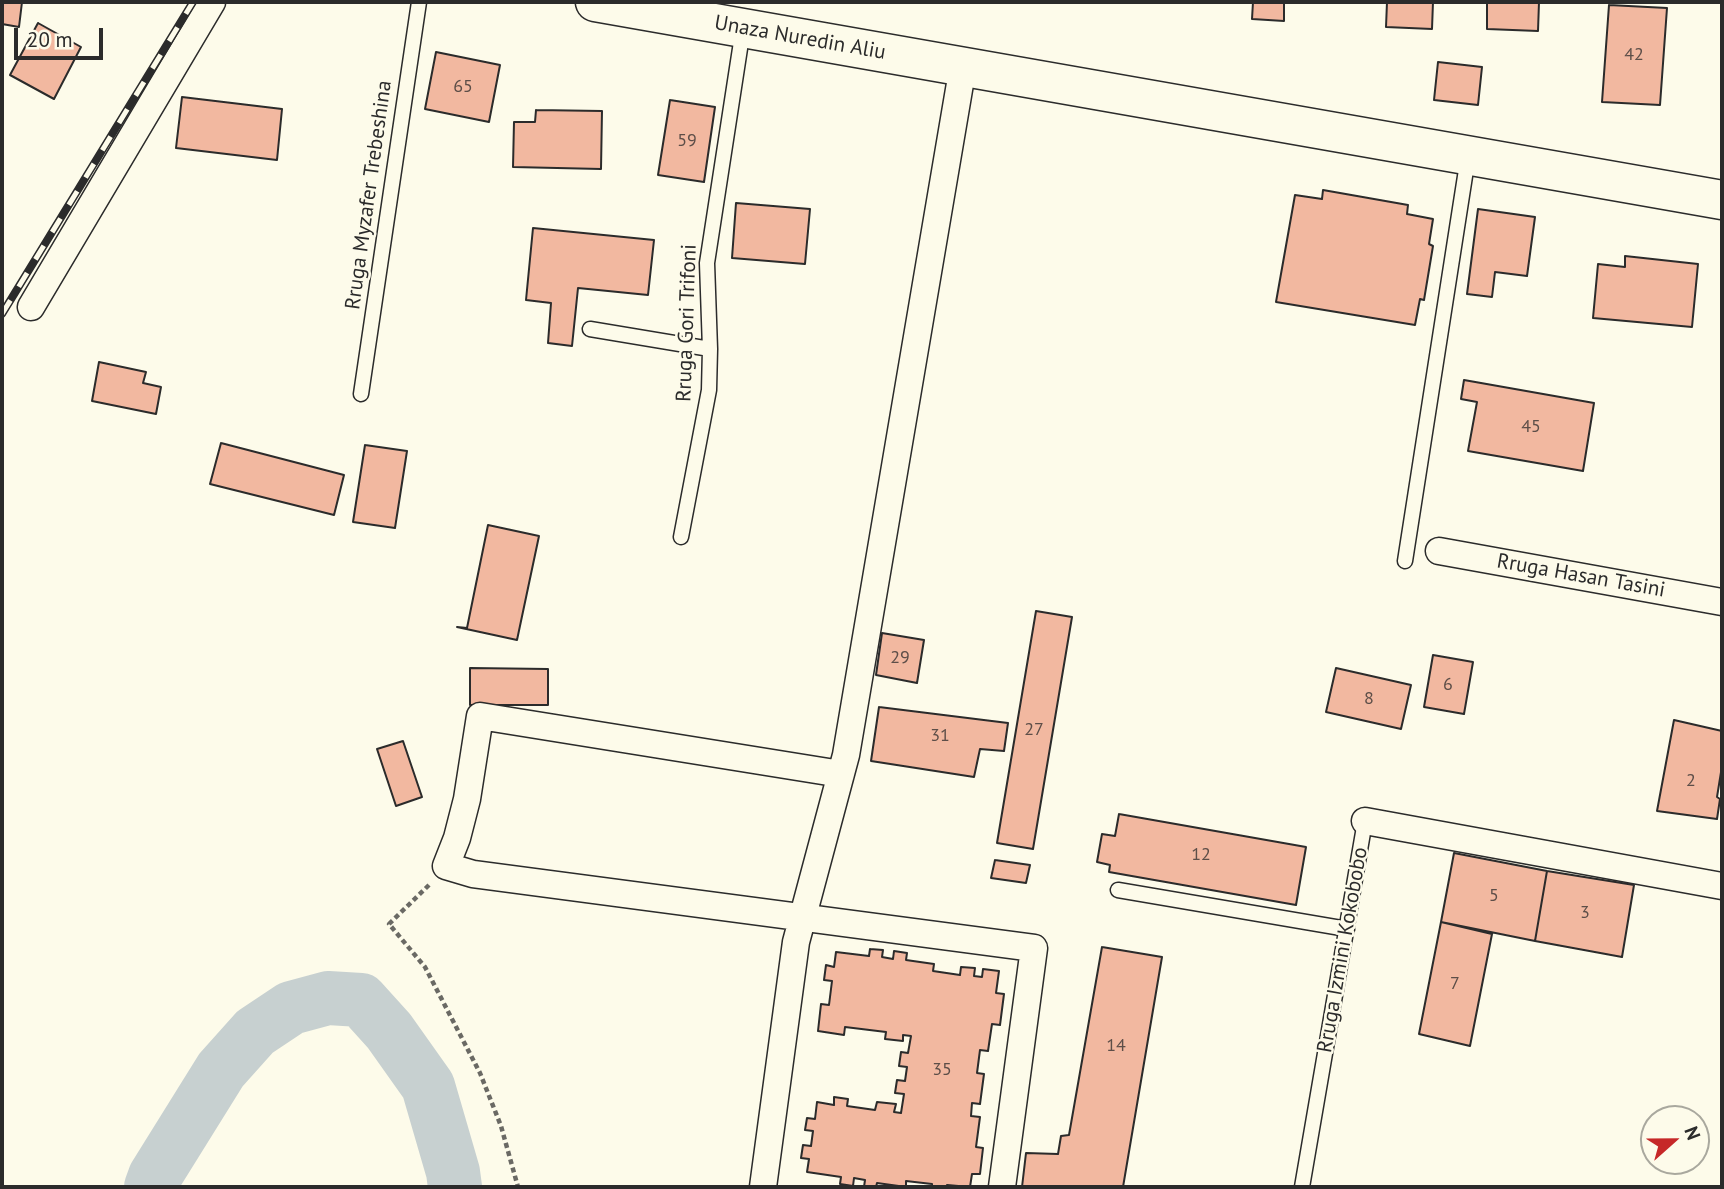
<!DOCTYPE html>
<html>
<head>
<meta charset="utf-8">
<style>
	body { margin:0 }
	#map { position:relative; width:1724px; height:1189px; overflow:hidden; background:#fdfbea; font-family:"PT Sans",sans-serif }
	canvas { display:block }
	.frame { position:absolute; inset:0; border:4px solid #2b2b2b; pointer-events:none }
	.north { position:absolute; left:1640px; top:1105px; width:70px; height:70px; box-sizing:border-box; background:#fdfbea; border:2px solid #a9a89e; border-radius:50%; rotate:69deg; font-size:19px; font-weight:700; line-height:28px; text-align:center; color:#2b2b2b }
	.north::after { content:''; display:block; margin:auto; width:24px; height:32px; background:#c62828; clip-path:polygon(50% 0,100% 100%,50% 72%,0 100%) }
	.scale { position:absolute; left:14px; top:28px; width:89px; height:32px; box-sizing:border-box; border:4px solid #2b2b2b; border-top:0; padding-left:9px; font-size:21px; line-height:24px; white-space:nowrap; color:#2b2b2b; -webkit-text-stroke:5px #fdfbea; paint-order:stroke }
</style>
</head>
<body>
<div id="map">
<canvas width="1724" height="1189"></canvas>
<div class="frame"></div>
<div class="north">N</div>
<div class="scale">20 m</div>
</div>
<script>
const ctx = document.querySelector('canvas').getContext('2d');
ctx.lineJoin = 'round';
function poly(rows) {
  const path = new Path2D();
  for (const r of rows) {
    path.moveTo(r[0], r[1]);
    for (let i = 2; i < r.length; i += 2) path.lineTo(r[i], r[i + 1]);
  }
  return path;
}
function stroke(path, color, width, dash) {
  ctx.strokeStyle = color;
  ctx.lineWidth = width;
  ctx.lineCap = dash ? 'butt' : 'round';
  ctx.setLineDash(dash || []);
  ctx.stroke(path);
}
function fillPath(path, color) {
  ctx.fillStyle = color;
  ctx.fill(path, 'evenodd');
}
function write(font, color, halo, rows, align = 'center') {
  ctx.font = font + ' "PT Sans",sans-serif';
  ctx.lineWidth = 5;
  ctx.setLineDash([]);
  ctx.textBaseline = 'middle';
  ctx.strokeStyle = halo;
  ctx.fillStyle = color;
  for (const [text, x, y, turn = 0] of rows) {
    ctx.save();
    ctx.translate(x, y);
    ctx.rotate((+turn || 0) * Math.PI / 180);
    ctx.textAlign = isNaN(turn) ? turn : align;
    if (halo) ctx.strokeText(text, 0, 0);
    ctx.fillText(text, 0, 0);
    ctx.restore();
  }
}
const river = poly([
	[151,1187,155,1176,221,1070,255,1032,291,1008,328,998,361,1000,389,1031,428,1086,453,1172,455,1187]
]);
const building = poly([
	[2,2,22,2,19,27,2,24,2,2],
	[1253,2,1284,2,1284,21,1252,19,1253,2],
	[1387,2,1433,2,1432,29,1386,27,1387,2],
	[1487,2,1539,2,1538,31,1487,29,1487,2],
	[1609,5,1667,8,1660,105,1602,102,1609,5],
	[38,23,81,47,54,99,10,75,38,23],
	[436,52,500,65,489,122,425,109,436,52],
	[1438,62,1482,67,1478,105,1434,100,1438,62],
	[182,97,282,109,277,160,176,148,182,97],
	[670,100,715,107,704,182,658,175,670,100],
	[536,110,602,111,601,169,513,167,514,122,535,122,536,110],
	[1323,190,1408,205,1407,214,1433,219,1429,244,1433,246,1424,300,1420,299,1415,325,1276,302,1295,195,1322,199,1323,190],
	[736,203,810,209,805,264,732,258,736,203],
	[1478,209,1535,217,1527,276,1495,272,1492,297,1467,294,1478,209],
	[533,228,654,240,648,295,578,288,572,346,548,343,551,303,526,300,533,228],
	[1625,256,1698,264,1692,327,1593,318,1598,264,1625,267,1625,256],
	[99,362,146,372,143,383,161,387,156,414,92,401,99,362],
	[1464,380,1594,403,1583,471,1468,451,1477,402,1461,399,1464,380],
	[221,443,344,475,334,515,210,484,221,443],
	[365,445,407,451,395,528,353,522,365,445],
	[488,525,539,536,517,640,457,627,467,628,488,525],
	[1036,611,1072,617,1033,849,997,843,1036,611],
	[882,633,924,640,917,683,876,675,882,633],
	[1433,655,1473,662,1464,714,1424,707,1433,655],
	[470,668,548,669,548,705,470,705,470,668],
	[1336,668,1411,685,1401,729,1326,712,1336,668],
	[879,707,1008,723,1004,751,980,749,974,777,871,761,879,707],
	[1674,720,1722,731,1722,766,1717,797,1720,799,1717,819,1657,811,1674,720],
	[403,741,422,797,396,806,377,749,403,741],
	[1119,814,1306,847,1296,905,1109,872,1110,865,1097,862,1102,834,1115,836,1119,814],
	[1454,853,1547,871,1535,941,1441,922,1454,853],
	[995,860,1030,865,1026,883,991,878,995,860],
	[1547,871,1634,885,1622,957,1535,941,1547,871],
	[1441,922,1492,934,1470,1046,1419,1034,1441,922],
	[1102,947,1162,957,1123,1187,1022,1187,1026,1153,1058,1154,1061,1136,1069,1135,1102,947],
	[870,949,883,950,882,957,893,959,894,951,907,953,906,960,934,964,933,971,960,975,961,967,975,968,974,976,982,977,983,969,999,971,996,993,1004,994,1000,1025,992,1024,988,1051,980,1050,977,1073,984,1074,980,1104,972,1103,971,1116,980,1117,976,1147,983,1148,980,1174,972,1174,970,1187,947,1185,947,1187,932,1187,932,1184,906,1181,906,1187,877,1183,876,1187,864,1187,865,1180,854,1178,853,1186,840,1184,841,1177,807,1172,809,1159,801,1158,803,1145,811,1146,813,1131,805,1130,807,1118,815,1119,817,1102,834,1105,834,1097,848,1099,847,1106,875,1110,877,1102,896,1104,894,1112,901,1113,904,1094,895,1093,897,1080,905,1081,907,1067,899,1066,901,1052,908,1053,911,1036,903,1035,903,1041,885,1039,886,1032,845,1027,844,1035,818,1031,821,1004,829,1005,832,981,824,980,826,965,834,967,836,952,869,956,870,949]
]);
const path = poly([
	[429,885,389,924,425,967,480,1073,501,1126,518,1187]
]);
const lane = poly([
	[590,329,710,349],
	[361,394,419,2],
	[681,537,709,390,710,349,707,263,743,29],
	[1405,561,1468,157],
	[1118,890,1347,929],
	[1302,1187,1365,821]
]);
const street = poly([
	[31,307,212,2],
	[1439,551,1722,602],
	[841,774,480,716,467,799,457,838,446,866,473,874,1034,948,1002,1187],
	[1365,821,1722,886],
	[763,1187,796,942,846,755,963,66]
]);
const primary = poly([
	[595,2,1722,200]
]);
const rail = poly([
	[2,314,193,2]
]);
const numberNames = [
	["42",1634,55],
	["65",463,87],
	["59",687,141],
	["45",1531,427],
	["29",900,658],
	["6",1448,685],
	["8",1369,699],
	["27",1034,730],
	["31",940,736],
	["2",1691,781],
	["12",1201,855],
	["5",1494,896],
	["3",1585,913],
	["7",1455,984],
	["14",1116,1046],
	["35",942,1070]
];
const streetNames = [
	["Unaza Nuredin Aliu",800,38,10],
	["Rruga Myzafer Trebeshina",369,195,-82],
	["Rruga Gori Trifoni",687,323,-88],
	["Rruga Hasan Tasini",1581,576,10],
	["Rruga Izmini Kokobobo",1343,950,-80]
];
stroke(river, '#c7d0d0', 54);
fillPath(building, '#f2b8a0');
stroke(building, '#2b2b2b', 2);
stroke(lane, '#2b2b2b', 17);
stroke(street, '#2b2b2b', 29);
stroke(primary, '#2b2b2b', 41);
stroke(path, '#6a6964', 4.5, [5, 3.5]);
stroke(lane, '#fdfbea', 14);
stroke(street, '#fdfbea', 26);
stroke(primary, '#fdfbea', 38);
stroke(rail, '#2b2b2b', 8);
stroke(rail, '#fdfbea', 5, [16]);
write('18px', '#5d4e48', null, numberNames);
write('21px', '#2b2b2b', '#fdfbea', streetNames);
</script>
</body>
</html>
